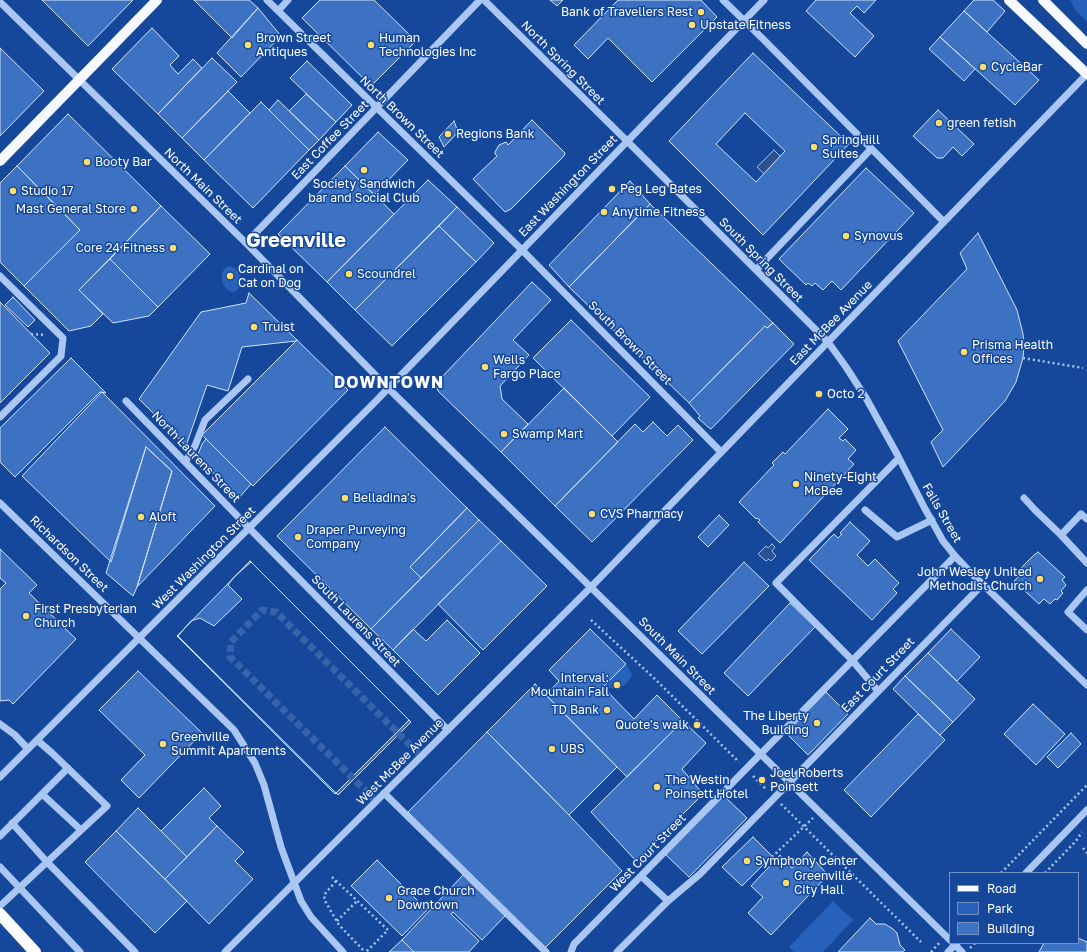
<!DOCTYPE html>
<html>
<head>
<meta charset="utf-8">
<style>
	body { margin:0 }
	#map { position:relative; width:1087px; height:952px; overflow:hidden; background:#15489b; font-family:"Golos Text",sans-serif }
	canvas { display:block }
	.legend { position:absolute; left:949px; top:872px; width:130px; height:72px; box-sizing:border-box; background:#15489b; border:1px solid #7391c3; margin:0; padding:5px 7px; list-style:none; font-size:12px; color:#fff }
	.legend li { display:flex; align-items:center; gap:8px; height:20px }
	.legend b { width:20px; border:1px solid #7391c3 }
</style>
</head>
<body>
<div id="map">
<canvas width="1087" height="952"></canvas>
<ul class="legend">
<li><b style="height:5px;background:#f6f9ff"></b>Road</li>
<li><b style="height:11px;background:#2861b9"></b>Park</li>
<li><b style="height:11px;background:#3d71c2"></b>Building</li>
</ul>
</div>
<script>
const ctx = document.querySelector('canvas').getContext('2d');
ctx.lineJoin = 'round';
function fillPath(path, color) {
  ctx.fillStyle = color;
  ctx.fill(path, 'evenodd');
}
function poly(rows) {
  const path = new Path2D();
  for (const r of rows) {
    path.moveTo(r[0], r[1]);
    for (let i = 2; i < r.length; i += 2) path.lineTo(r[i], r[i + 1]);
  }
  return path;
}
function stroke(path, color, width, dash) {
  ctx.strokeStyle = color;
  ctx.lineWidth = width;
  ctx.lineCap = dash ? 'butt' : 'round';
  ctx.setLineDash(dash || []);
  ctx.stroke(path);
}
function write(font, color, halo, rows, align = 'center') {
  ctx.font = font + ' "Golos Text",sans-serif';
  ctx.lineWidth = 3;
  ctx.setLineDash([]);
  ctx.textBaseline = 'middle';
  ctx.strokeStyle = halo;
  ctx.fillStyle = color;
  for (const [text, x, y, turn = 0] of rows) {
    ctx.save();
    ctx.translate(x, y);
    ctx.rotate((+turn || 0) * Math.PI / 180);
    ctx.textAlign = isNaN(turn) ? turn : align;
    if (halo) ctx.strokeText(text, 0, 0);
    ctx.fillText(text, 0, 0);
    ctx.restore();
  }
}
const green = poly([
	[1070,0,1087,0,1087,22,1076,11],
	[231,266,236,269,241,278,240,287,237,290,234,292,229,291,225,287,222,281,222,274,224,269,226,267],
	[626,664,632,674,631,677,627,683,619,689,603,687],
	[833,901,853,920,823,952,794,952,789,947]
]);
const water = poly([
	[774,150,783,159,766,176,757,167,774,150],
	[772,544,775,547,772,551,776,556,771,561,769,559,766,561,758,554,766,546,768,548,772,544]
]);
const building = poly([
	[42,0,133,0,88,46,42,0],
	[194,0,249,0,258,8,232,38,194,0],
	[320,0,374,0,416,41,371,86,302,18,320,0],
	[550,0,563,0,557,6,550,0],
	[618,0,701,0,717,17,652,82,608,38,588,59,574,45,618,0],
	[816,0,876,0,864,13,857,6,850,13,874,36,855,57,806,11,816,0],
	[974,0,993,0,1005,11,987,32,964,11,974,0],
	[258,8,281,36,241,77,217,53,258,8],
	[964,11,1039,80,1015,105,940,37,964,11],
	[152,28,179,56,170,65,178,74,193,59,202,68,158,114,112,69,152,28],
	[940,37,975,69,964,81,929,49,940,37],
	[0,48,44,91,0,136,0,48],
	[753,53,849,144,763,235,669,141,753,53],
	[745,113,785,151,756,182,716,144,745,113],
	[212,58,237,82,182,138,158,114,212,58],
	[307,61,352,105,336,122,290,78,307,61],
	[228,91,250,113,204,160,182,138,228,91],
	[306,94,336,122,319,140,289,111,306,94],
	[278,100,319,140,309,150,269,110,278,100],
	[261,102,309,150,253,208,204,160,261,102],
	[938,110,974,144,962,156,953,147,943,158,937,158,913,136,938,110],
	[68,114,161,206,79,290,103,314,91,326,69,331,24,286,80,230,17,166,68,114],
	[532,120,565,153,564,156,511,209,505,212,473,179,497,156,495,154,495,152,499,145,506,142,508,145,532,120],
	[454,121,458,132,444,147,439,137,454,121],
	[378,132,408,160,374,195,345,166,378,132],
	[17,166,80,230,24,286,0,262,0,183,17,166],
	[345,166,394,214,327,282,278,234,345,166],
	[866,168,914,213,841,290,832,281,823,290,815,283,812,286,808,283,806,285,779,259,866,168],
	[428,180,457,207,355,310,327,282,428,180],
	[630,181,650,204,569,287,549,265,630,181],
	[650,204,773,323,767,328,765,326,689,403,569,287,650,204],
	[161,206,210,254,158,307,110,259,161,206],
	[457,207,494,243,476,262,439,226,457,207],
	[439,226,476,262,392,346,355,310,439,226],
	[978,233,1017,310,1023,334,1024,346,1023,358,1016,382,1005,401,943,467,931,442,943,430,898,341,967,269,960,253,978,233],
	[110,259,158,307,149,316,113,323,79,290,110,259],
	[532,282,551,300,513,340,529,355,500,386,502,399,528,424,501,452,438,391,436,385,441,378,532,282],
	[249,293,297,340,296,341,242,347,228,391,207,385,186,446,139,399,201,312,246,303,249,293],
	[13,297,35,320,28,327,5,305,13,297],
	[0,302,50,353,0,403,0,302],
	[571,320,650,397,612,436,533,358,571,320],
	[773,323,794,344,711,429,708,427,698,418,700,416,689,403,765,326,767,328,773,323],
	[297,340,348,390,253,486,202,435,297,340],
	[71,358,106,393,100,392,15,477,0,462,0,428,71,358],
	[564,388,618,442,555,506,501,452,564,388],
	[102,392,215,506,137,587,172,471,146,447,111,562,22,476,102,392],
	[828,409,848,429,839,438,843,441,845,439,856,450,848,459,854,464,780,543,758,522,760,520,757,518,756,519,739,502,774,465,772,463,783,452,785,454,828,409],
	[653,422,667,436,678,425,693,440,592,542,555,506,635,424,643,432,653,422],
	[385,427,467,508,410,567,421,578,371,629,277,536,385,427],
	[206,439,251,484,239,498,197,457,202,444,206,439],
	[146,447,172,471,137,587,133,596,106,573,146,447],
	[467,508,479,520,421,578,410,567,467,508],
	[719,515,729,525,708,547,698,537,719,515],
	[479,520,501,541,393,650,371,629,479,520],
	[850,522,870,541,857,555,868,566,875,559,899,583,893,589,897,593,872,620,809,560,834,534,838,538,842,534,840,533,850,522],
	[501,541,547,586,483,650,438,604,501,541],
	[0,549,37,585,29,593,76,639,13,704,9,700,0,701,0,589,6,583,0,578,0,549],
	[1038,552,1065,577,1062,580,1066,585,1061,591,1063,593,1057,600,1055,599,1050,604,1044,599,1039,604,1014,581,1019,576,1016,573,1035,554,1036,554,1038,552],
	[250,561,409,720,335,794,177,636,250,561],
	[251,562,411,722,338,795,178,636,191,621,200,618,214,626,242,599,228,585,234,577,251,562],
	[744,562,769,586,702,654,678,631,744,562],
	[790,603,815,627,748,696,724,673,790,603],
	[447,620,480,653,438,695,393,650,413,629,426,641,447,620],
	[590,629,626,664,603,687,634,719,657,695,683,721,627,777,546,695,559,681,549,670,590,629],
	[951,629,980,657,957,681,928,653,951,629],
	[928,653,975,699,953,722,905,676,928,653],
	[138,671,202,733,139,798,121,780,145,755,99,710,138,671],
	[905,676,953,722,940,735,893,689,905,676],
	[535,684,617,767,569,815,487,732,535,684],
	[826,692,848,714,808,755,786,733,826,692],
	[1033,704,1065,734,1036,765,1004,734,1033,704],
	[918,714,945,740,871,817,844,790,918,714],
	[683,721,706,743,682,769,703,794,636,861,591,812,683,721],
	[487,732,569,815,622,871,545,948,408,812,487,732],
	[1071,733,1081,744,1058,768,1047,757,1071,733],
	[204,788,221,806,209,818,217,826,187,857,161,831,204,788],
	[723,795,747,818,689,877,665,854,723,795],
	[138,808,187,857,165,879,116,831,138,808],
	[217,826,244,852,235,861,253,879,209,924,165,879,217,826],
	[116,831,187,901,155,933,85,862,116,831],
	[753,837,772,856,742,886,722,867,753,837],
	[807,852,828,875,771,935,748,913,763,897,751,886,780,855,792,868,807,852],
	[377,860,427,910,402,936,351,886,377,860],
	[463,875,505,916,482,940,453,912,451,914,479,941,469,952,414,952,402,940,463,875],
	[870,918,876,924,885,924,893,929,897,933,900,945,905,950,902,952,838,952,870,918],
	[1078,938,1087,942,1087,952,1039,952,1044,943,1078,943,1078,938],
	[402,940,414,952,389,952,402,940]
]);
const minorTunnel = poly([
	[376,801,230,657,231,642,262,610,276,612,421,756]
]);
const path = poly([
	[31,334,45,335],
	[1023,358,1083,368],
	[591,620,655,679,739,762],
	[753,776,767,790],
	[759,782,766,775],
	[781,804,921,942],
	[1083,848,1087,853],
	[772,857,813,818],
	[1001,873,1087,785],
	[1045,873,1076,841,1082,832],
	[332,877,388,930,366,952],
	[336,881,324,895,325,901,339,925,365,952],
	[337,921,357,901],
	[970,948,975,943],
	[931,952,940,942]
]);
const minor = poly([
	[267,0,522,250,721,452],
	[484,0,627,141,828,342,846,367,866,398,897,454,924,507,943,541,955,556,971,573,1087,685],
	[723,0,763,39,944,222],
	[0,2,246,243,388,388,950,940],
	[278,11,288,0],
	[246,243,480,0],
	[756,270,871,149],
	[0,276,63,338,61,356,0,417],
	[126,401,249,528,448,730],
	[185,462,195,446,205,420,248,379],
	[1024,498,1035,510,1061,535],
	[0,503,234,730,255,763,264,785,281,847,301,901,311,917,343,952],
	[865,510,897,537,932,520],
	[1087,519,1081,514,1061,535,1087,563],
	[1087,590,1068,612,1087,630],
	[878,691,852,660,776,583,899,458],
	[0,724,15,735,28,749],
	[0,777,376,401,764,0],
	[384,793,546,952],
	[42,794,81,830],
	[12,823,47,862,135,952],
	[0,836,68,768],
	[0,867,80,952],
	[1026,873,1087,810],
	[641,876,668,901],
	[0,906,107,806,52,753,37,740],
	[953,943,962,952],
	[225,952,591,587,1087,74],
	[571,952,574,944,581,937,955,556],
	[617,952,668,901,700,874,983,584],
	[948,952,957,943]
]);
const major = poly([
	[1009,0,1087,74],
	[1043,0,1087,44],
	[0,161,157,0]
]);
const highway = poly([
	[0,914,35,952]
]);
const markers = [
	[701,12,4,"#ffdd6c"],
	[692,25,4,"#ffdd6c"],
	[248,45,4,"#ffdd6c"],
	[371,45,4,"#ffdd6c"],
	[983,67,4,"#ffdd6c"],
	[939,123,4,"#ffdd6c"],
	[448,134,4,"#ffdd6c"],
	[814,147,4,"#ffdd6c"],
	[87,162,4,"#ffdd6c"],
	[364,170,4,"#ffdd6c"],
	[612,189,4,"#ffdd6c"],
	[13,191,4,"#ffdd6c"],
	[134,209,4,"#ffdd6c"],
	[604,212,4,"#ffdd6c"],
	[846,236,4,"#ffdd6c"],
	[173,248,4,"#ffdd6c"],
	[349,274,4,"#ffdd6c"],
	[230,276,4,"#ffdd6c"],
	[254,327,4,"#ffdd6c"],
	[964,352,4,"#ffdd6c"],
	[485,367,4,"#ffdd6c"],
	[819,394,4,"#ffdd6c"],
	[504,434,4,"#ffdd6c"],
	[796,484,4,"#ffdd6c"],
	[345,498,4,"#ffdd6c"],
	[592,514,4,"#ffdd6c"],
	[141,517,4,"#ffdd6c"],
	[298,537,4,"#ffdd6c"],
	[1040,579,4,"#ffdd6c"],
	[26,616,4,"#ffdd6c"],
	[617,685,4,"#ffdd6c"],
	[607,710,4,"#ffdd6c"],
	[817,723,4,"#ffdd6c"],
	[697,725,4,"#ffdd6c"],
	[163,744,4,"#ffdd6c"],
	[552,749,4,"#ffdd6c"],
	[762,780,4,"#ffdd6c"],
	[657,787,4,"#ffdd6c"],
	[747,861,4,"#ffdd6c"],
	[786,883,4,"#ffdd6c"],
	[389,898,4,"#ffdd6c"]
];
const poiNames = [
	["Bank of Travellers Rest",693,12,"right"],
	["Upstate Fitness",700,25],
	["Brown Street",256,38],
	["Antiques",256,52],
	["Human",379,38],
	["Technologies Inc",379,52],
	["CycleBar",991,67],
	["green fetish",947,123],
	["Regions Bank",456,134],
	["SpringHill",822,140],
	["Suites",822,154],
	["Booty Bar",95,162],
	["Society Sandwich",364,184,"center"],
	["bar and Social Club",364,198,"center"],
	["Peg Leg Bates",620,189],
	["Studio 17",21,191],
	["Mast General Store",126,209,"right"],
	["Anytime Fitness",612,212],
	["Synovus",854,236],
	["Core 24 Fitness",165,248,"right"],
	["Cardinal on",238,269],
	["Cat on Dog",238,283],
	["Scoundrel",357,274],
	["Truist",262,327],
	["Prisma Health",972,345],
	["Offices",972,359],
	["Wells",493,360],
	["Fargo Place",493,374],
	["Octo 2",827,394],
	["Swamp Mart",512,434],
	["Ninety-Eight",804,477],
	["McBee",804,491],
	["Belladina's",353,498],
	["CVS Pharmacy",600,514],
	["Aloft",149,517],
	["Draper Purveying",306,530],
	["Company",306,544],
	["John Wesley United",1032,572,"right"],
	["Methodist Church",1032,586,"right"],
	["First Presbyterian",34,609],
	["Church",34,623],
	["Interval:",609,678,"right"],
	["Mountain Fall",609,692,"right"],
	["TD Bank",599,710,"right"],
	["The Liberty",809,716,"right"],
	["Building",809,730,"right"],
	["Quote's walk",689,725,"right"],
	["Greenville",171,737],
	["Summit Apartments",171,751],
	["UBS",560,749],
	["Joel Roberts",770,773],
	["Poinsett",770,787],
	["The Westin",665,780],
	["Poinsett Hotel",665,794],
	["Symphony Center",755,861],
	["Greenville",794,876],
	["City Hall",794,890],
	["Grace Church",397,891],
	["Downtown",397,905]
];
const streetNames = [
	["North Spring Street",563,63,45],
	["North Brown Street",402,117,44],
	["East Coffee Street",330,140,-46],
	["North Main Street",203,186,44],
	["East Washington Street",568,186,-46],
	["South Spring Street",761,260,45],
	["East McBee Avenue",831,323,-46],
	["South Brown Street",630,343,45],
	["North Laurens Street",196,457,46],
	["Falls Street",942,513,60],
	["Richardson Street",69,554,44],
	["West Washington Street",204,558,-45],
	["South Laurens Street",356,621,46],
	["South Main Street",677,656,45],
	["East Court Street",878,675,-46],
	["West McBee Avenue",400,762,-45],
	["West Court Street",648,853,-46]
];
const districtNames = [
	["DOWNTOWN",389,383]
];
const townNames = [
	["Greenville",296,241]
];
fillPath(green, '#2861b9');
fillPath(water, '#2c518f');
stroke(water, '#9cc1f5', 1);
fillPath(building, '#3d71c2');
stroke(building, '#d2e3fd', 1);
stroke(minorTunnel, '#3863aa', 7, [7, 3.5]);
stroke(path, '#aac7f3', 2.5, [2, 3]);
stroke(minor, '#aac7f3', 7);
stroke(major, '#f6f9ff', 10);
stroke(highway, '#fff', 12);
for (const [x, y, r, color] of markers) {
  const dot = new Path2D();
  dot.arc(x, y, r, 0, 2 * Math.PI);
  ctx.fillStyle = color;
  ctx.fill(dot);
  stroke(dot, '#15489b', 1.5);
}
write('12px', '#fff', '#15489b', poiNames, 'left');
write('12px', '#fff', '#15489b', streetNames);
ctx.letterSpacing = '1px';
write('bold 16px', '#fff', '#15489b', districtNames);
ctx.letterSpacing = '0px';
write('bold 20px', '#fff', '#15489b', townNames);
</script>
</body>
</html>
